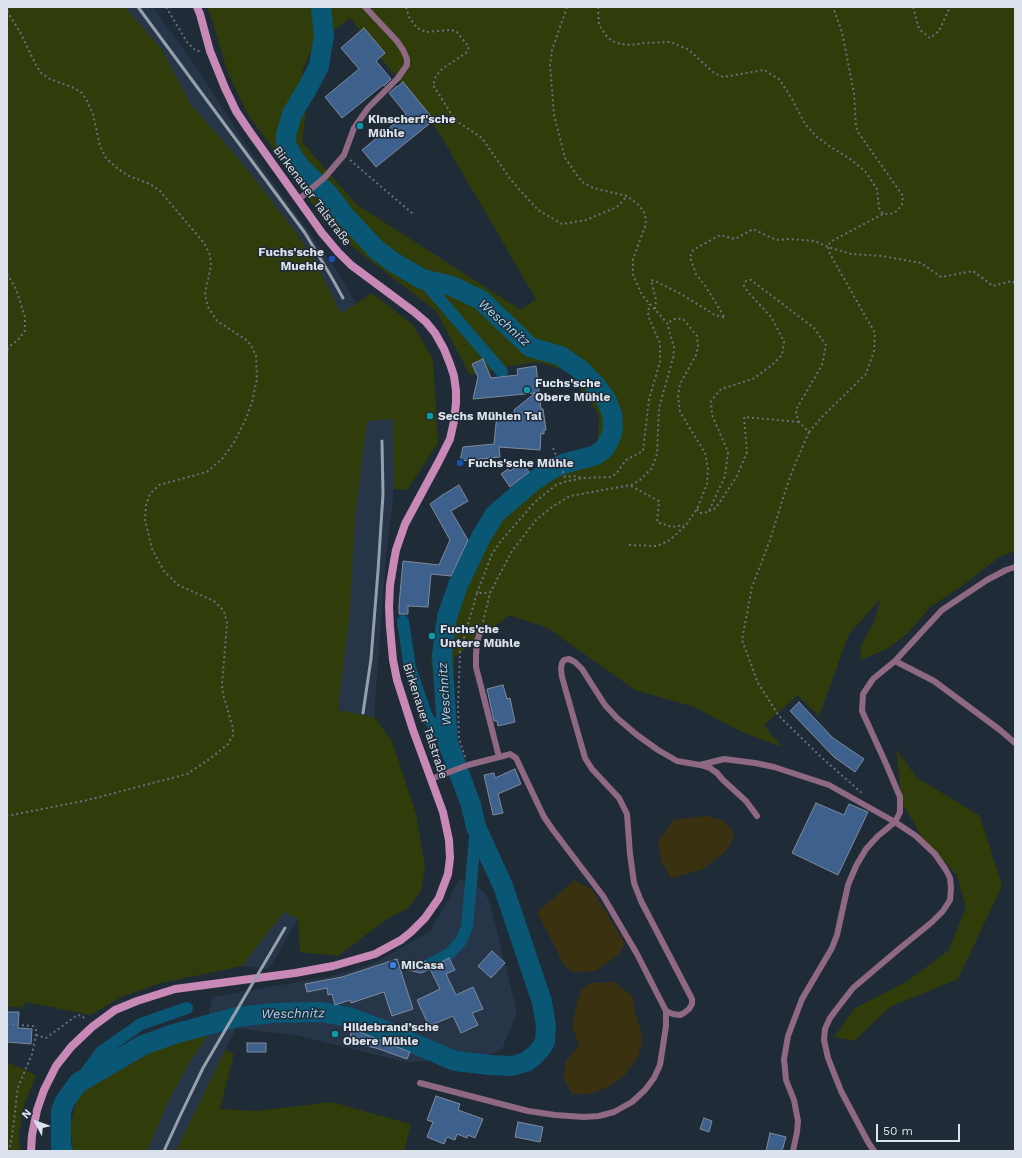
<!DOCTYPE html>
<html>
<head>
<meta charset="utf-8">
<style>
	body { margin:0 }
	#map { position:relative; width:1022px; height:1158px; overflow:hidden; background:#202b38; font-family:"Work Sans",sans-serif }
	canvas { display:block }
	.frame { position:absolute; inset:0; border:8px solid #dbe2eb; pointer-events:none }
	.north { position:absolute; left:16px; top:1102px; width:40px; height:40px; -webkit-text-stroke:3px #202b38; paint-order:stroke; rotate:311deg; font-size:11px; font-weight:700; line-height:16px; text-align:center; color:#dbe2eb }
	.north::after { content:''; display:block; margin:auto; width:14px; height:18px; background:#dbe2eb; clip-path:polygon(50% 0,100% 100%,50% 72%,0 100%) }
	.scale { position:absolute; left:876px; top:1124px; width:84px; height:18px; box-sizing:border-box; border:2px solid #dbe2eb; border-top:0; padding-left:5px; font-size:12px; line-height:14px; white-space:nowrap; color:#dbe2eb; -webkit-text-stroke:3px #202b38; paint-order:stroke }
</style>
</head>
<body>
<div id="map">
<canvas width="1022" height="1158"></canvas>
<div class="frame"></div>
<div class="north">N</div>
<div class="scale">50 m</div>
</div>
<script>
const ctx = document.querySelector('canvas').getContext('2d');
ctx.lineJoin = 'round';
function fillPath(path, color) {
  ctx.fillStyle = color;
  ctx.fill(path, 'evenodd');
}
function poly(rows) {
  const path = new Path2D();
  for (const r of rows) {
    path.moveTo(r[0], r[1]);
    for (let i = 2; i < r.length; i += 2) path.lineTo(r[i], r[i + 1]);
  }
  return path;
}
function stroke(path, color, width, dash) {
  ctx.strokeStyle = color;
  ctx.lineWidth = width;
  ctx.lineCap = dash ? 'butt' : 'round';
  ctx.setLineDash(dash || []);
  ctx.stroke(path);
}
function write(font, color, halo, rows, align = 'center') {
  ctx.font = font + ' "Work Sans",sans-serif';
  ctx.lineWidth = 3;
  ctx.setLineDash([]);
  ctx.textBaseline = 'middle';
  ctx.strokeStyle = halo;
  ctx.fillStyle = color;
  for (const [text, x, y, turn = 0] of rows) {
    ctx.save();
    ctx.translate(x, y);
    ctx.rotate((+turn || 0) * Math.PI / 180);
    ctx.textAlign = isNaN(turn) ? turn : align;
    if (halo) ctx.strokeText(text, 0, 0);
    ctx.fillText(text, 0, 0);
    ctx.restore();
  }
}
const built = poly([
	[125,7,153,7,203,77,244,142,337,271,356,304,341,313,316,264,298,235,239,159,191,105,162,50],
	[393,419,394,489,386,556,374,717,338,710,350,609,355,519,367,421],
	[460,879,484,891,491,906,517,1013,502,1049,481,1059,406,1062,295,1035,236,1028,176,1151,147,1151,168,1102,191,1060,213,1028,222,1027,207,1025,212,997,332,976,373,964,430,931],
	[284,912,298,919,269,969,242,966]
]);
const green = poly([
	[7,7,125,7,162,50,191,105,239,159,298,235,316,264,341,313,356,304,372,293,412,324,433,359,438,443,407,490,394,489,393,419,367,421,355,519,350,609,338,710,374,717,392,741,416,814,425,867,421,891,408,908,387,919,338,956,300,952,298,919,284,912,242,966,161,983,121,997,91,1015,26,1002,22,1008,7,1006,8,998,7,989],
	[207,7,1015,7,1015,551,999,557,965,584,930,607,908,633,887,649,860,660,861,645,874,622,881,598,849,634,819,716,798,695,764,725,782,747,742,732,694,707,635,690,548,628,509,615,454,658,454,738,436,700,431,656,455,574,491,516,541,478,597,449,599,415,569,371,536,362,511,366,470,375,436,311,350,245,322,218,301,187,247,113,228,73,212,20],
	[350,18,438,131,536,299,521,310,356,204,302,142,306,110,302,72,312,48],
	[896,749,917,778,980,816,1002,886,958,979,890,1007,854,1041,834,1037,855,1008,906,982,948,951,966,908,957,875,923,839,902,803],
	[213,1028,191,1060,168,1102,147,1151,73,1151,70,1127,78,1095,144,1052,193,1033],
	[225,1050,234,1054,220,1109,257,1111,331,1102,411,1124,404,1151,176,1151],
	[7,1062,36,1075,24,1105,19,1134,20,1151,7,1151]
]);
const sand = poly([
	[707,816,724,821,734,833,731,844,723,854,701,870,671,878,661,861,658,842,673,820],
	[575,880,592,890,625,943,618,955,596,971,572,972,564,965,537,912],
	[614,982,632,996,634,1008,643,1038,638,1056,625,1075,608,1087,590,1094,572,1094,563,1077,566,1061,579,1045,572,1027,577,1002,582,989,591,983]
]);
const canal = poly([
	[422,279,502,372],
	[403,621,410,668,427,717,448,743],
	[428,965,449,954,461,941,467,927,476,827],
	[78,1083,101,1052,141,1024,187,1008],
	[61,1133,67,1151]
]);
const river = poly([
	[61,1151,61,1111,65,1101,78,1083,143,1045,174,1034,237,1017,273,1013,321,1012,349,1017,378,1028,455,1061,490,1065,512,1066,526,1062,535,1055,542,1047,545,1041,546,1026,542,1002,503,886,476,827,471,805,448,743,442,655,447,617,458,585,481,537,495,514,535,480,550,470,563,464,596,455,605,448,611,436,613,426,612,414,607,401,598,388,582,371,561,356,530,347,481,300,452,286,422,279,393,262,376,249,344,215,329,195,301,168,293,157,286,144,286,135,292,114,307,89,319,66,324,36,321,7]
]);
const building = poly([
	[364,28,385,53,376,61,391,79,384,86,383,85,342,118,325,97,359,69,341,48,364,28],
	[403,82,434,120,376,167,362,150,406,114,389,93,397,86,397,87,403,82],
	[483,359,491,378,518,375,517,369,536,366,541,409,543,409,546,430,544,430,544,434,541,433,540,450,499,447,500,457,460,461,463,447,494,444,497,414,514,415,514,410,535,393,473,399,478,377,472,364,483,359],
	[522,462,529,472,510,487,501,474,508,469,510,471,522,462],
	[459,485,468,501,451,511,468,540,451,576,431,574,428,607,408,606,408,614,399,614,399,605,403,561,439,565,450,540,430,504,441,496,459,485],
	[503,685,507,699,510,698,515,722,498,726,497,721,494,721,487,689,503,685],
	[799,702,833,738,864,759,855,772,834,757,790,711,799,702],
	[515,769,521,784,498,794,503,813,493,815,484,775,494,773,495,778,515,769],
	[816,803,844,815,849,804,868,812,838,875,792,853,816,803],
	[492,951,505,963,491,978,478,966,492,951],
	[449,958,455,970,446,974,456,995,473,987,483,1009,472,1013,478,1025,461,1033,453,1016,429,1026,417,1000,440,989,430,969,421,973,404,969,426,961,430,968,449,958],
	[397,959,413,1009,392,1016,384,992,351,1003,350,1000,335,1005,332,994,328,995,327,988,307,992,305,984,342,977,397,959],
	[7,1012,19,1012,18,1028,32,1029,31,1044,7,1042,7,1012],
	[352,1029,410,1052,407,1059,376,1048,349,1042,352,1029],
	[247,1043,266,1043,266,1052,247,1052,247,1043],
	[436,1096,460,1104,458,1110,483,1119,475,1138,468,1135,467,1138,457,1134,455,1140,447,1137,444,1144,427,1137,433,1122,427,1120,436,1096],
	[704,1118,712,1121,709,1132,700,1129,704,1118],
	[518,1122,543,1127,540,1142,515,1137,518,1122],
	[770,1133,786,1137,782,1151,766,1151,770,1133]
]);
const path = poly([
	[166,7,187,42,196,51,202,51],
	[406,7,409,17,417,28,426,32,450,30,456,31,469,47,466,53,442,69,436,76,433,85,455,120,482,138,511,180,538,210,562,224,586,220,617,207,627,196],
	[598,7,599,25,608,38,616,43,630,45,645,43,671,42,689,50,714,73,723,77,764,70,779,79,792,99,805,124,817,137,831,147,850,159,865,171,877,189,879,208,883,214,890,214,897,211,902,205,903,196,858,132,856,127,854,93,842,32,833,7],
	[913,7,919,29,930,38,939,31,950,7],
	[7,11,20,32,36,65,41,73,50,79,74,88,82,93,87,101,93,114,100,146,106,158,118,169,129,176,150,184,160,191,204,243,210,255,211,265,205,294,208,307,217,321,245,339,251,345,256,356,257,379,252,402,245,421,233,444,222,459,207,472,159,485,150,494,146,505,145,520,152,549,164,571,178,585,214,601,224,611,227,623,222,685,223,694,233,728,233,735,228,744,211,758,187,774,88,800,7,816],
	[350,160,413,214],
	[7,274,16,289,25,317,25,331,17,341,12,344,7,350],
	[655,309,656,300,651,280,655,281,681,294,715,315,725,318,706,287,696,274,690,257,693,250,720,235,735,239,753,229,776,240,790,239,815,241,828,247,851,254,882,256,921,263,941,277,973,271,993,286,1012,281,1015,283],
	[809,432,793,469,784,495,770,540,752,587,742,640,758,683,779,716,821,757,863,794],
	[553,448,565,477,577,476,582,478],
	[631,486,659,501,657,522,672,527,684,525],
	[697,509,700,513,704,513,709,511,725,476,728,452,712,415,711,401,721,389,753,379,772,365,782,355,784,342,772,318,748,292,744,286,746,281,751,280,814,328,826,345,822,365,797,408,796,414,799,422,809,432,823,416,866,374,874,351,875,333,830,254,828,247,830,242,883,214],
	[709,511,716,508,737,476,747,452,744,417,799,422],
	[629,545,657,546,670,540,686,525,697,509,707,484,708,469,705,453,680,412,678,397,680,384,696,355,698,346,697,336,684,320,677,318,667,323],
	[477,593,492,554,501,541,535,502,556,485,564,482,583,478,610,477,616,474,626,460,643,451,649,399,660,362,660,343,648,316,649,304],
	[483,622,490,593,512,551,536,520,552,507,570,496,631,485,640,480,652,468,657,454,659,408,673,358,674,347,667,323,642,295,633,275,633,259,646,224,645,214,639,205,627,196,593,188,582,182,565,158,554,115,550,65,552,50,567,7],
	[465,757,459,739,458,706,460,652,477,593,490,593],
	[7,1024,33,1026,36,1030,36,1035,32,1054,18,1087,12,1137,9,1151],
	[36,1035,46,1038,76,1016,81,1015,86,1020]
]);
const service = poly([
	[298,200,325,177,344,155,354,128,368,108,398,78,407,65,407,59,403,50,397,41,365,7],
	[481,629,477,642,476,655,476,667,499,757],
	[895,661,934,681,1000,730,1015,743],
	[700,765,710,768,717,773,723,780,746,801,757,816],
	[666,1011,673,1014,680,1015,684,1013,689,1009,692,1004,692,999,641,901,634,883,630,854,627,814,619,798,592,769,585,758,562,677,561,669,562,663,564,660,569,659,575,662,582,669,605,705,617,718,637,735,658,750,677,761,700,765,724,759,755,763,774,767,829,785,895,822,900,812,900,797,887,766,862,711,863,694,873,679,895,661,942,610,987,580,1006,570,1015,567],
	[420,1083,528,1111,555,1115,584,1117,599,1116,614,1112,632,1102,645,1090,654,1078,660,1065,666,1026,666,1011,637,954,603,896,553,830,544,817,516,758,510,754,507,755,468,765,431,779],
	[793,1151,797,1132,798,1121,794,1100,786,1080,784,1059,788,1036,802,999,832,948,837,935,848,885,856,866,866,849,878,836,895,822,916,836,935,854,946,870,950,878,951,888,950,900,943,911,932,922,899,949,853,988,839,1006,830,1018,825,1029,824,1040,828,1058,841,1091,868,1142,874,1151]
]);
const secondary = poly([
	[31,1151,32,1135,37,1110,44,1090,56,1066,71,1047,92,1027,115,1010,137,1001,175,989,295,973,333,966,375,954,401,940,411,932,425,918,439,898,448,874,450,858,449,840,443,812,413,730,397,680,393,660,390,627,389,607,390,585,394,561,396,550,405,524,439,461,450,439,454,421,456,403,456,391,454,376,450,364,444,349,435,333,426,322,413,311,351,265,338,252,322,233,248,129,236,111,225,88,210,51,200,14,197,7]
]);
const rail = poly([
	[138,7,305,233,332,278,343,298],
	[363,713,371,659,378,571,383,494,382,441],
	[164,1151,180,1116,203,1068,285,928]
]);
const markers = [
	[360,126,4,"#0f9aa8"],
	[332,259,4,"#1a4fb4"],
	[527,390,4,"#0f9aa8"],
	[430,416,4,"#0f9aa8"],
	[460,463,4,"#1a4fb4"],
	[432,636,4,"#0f9aa8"],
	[393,965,4,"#3f7fe0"],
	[335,1034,4,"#0f9aa8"]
];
const poiNames = [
	["Kinscherf'sche",368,119],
	["Mühle",368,133],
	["Fuchs'sche",324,252,"right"],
	["Muehle",324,266,"right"],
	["Fuchs'sche",535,383],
	["Obere Mühle",535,397],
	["Sechs Mühlen Tal",438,416],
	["Fuchs'sche Mühle",468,463],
	["Fuchs'che",440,629],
	["Untere Mühle",440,643],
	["MiCasa",401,965],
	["Hildebrand’sche",343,1027],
	["Obere Mühle",343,1041]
];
const streetNames = [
	["Birkenauer Talstraße",312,196,53],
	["Birkenauer Talstraße",425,721,72]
];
const waterNames = [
	["Weschnitz",504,323,41],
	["Weschnitz",445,694,-94],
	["Weschnitz",293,1014,-1]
];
fillPath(built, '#263548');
fillPath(green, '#303d0b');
fillPath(sand, '#3a3111');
stroke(canal, '#0a5675', 12);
stroke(river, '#0a5675', 20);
fillPath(building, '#3d608d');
stroke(building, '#7e8b9b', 1);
stroke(path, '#67707c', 2, [2, 3]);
stroke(service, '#8f6884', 6);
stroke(secondary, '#c989b7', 8);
stroke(rail, '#979faa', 3);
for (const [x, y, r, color] of markers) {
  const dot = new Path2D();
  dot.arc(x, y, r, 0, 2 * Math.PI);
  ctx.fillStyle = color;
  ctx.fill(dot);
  stroke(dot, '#202b38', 1.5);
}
write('bold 12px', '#dbe2eb', '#202b38', poiNames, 'left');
write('12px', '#dbe2eb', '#202b38', streetNames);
write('italic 13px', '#a1d7f4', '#202b38', waterNames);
</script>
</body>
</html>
